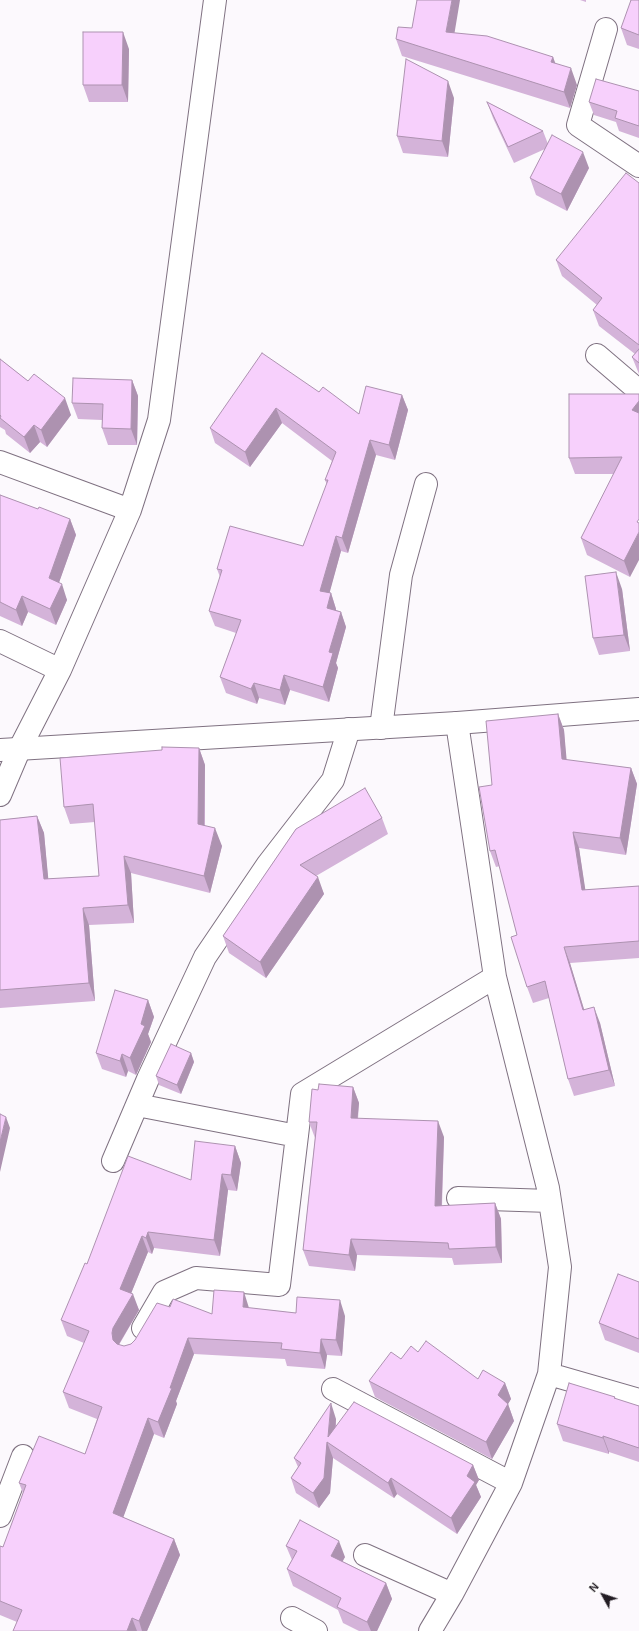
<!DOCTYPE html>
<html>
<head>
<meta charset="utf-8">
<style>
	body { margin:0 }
	#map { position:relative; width:639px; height:1631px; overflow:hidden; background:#fcf9fd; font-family:Helvetica,sans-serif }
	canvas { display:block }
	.north { position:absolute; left:583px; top:1575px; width:40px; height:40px; -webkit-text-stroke:3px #fff; paint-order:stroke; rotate:310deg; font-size:11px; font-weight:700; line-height:16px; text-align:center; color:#231d24 }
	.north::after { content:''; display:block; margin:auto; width:14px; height:18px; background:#231d24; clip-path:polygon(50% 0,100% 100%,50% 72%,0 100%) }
</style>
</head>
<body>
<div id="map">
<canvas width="639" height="1631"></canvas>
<div class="north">N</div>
</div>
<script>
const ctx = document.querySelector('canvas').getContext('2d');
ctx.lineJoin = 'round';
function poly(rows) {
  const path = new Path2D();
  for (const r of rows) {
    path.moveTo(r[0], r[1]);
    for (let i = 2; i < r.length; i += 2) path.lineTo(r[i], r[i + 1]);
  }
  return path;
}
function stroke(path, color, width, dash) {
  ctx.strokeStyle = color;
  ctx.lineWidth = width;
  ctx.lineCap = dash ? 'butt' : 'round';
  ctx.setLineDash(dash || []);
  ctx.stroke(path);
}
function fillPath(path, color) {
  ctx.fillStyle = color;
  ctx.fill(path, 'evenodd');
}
const minor = poly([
	[606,29,578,125,639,166],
	[597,355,639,391],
	[0,462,130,510],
	[0,641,60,670],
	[381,728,401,575,426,484],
	[0,795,20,748,60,670,130,510,159,420,215,0],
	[137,1105,297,1136],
	[113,1161,148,1079,205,957,268,864,333,780,349,729],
	[458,1198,550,1201],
	[143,1328,164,1292,196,1278,279,1285,302,1094,495,977],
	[549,1374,639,1400],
	[333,1389,511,1483],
	[0,1516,23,1456],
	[365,1555,452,1594],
	[292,1618,316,1631],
	[430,1631,452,1594,511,1483,549,1374,560,1267,548,1188,495,977,457,723]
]);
const tertiary = poly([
	[0,750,457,723,639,709]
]);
const wall = poly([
	[580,0,586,0,586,2],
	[639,0,639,49,627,45,621,28],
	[455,33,553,57,555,64,577,85,570,108,402,56,396,39],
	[129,49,128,102,89,102,83,85],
	[639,91,639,138,619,131,616,122,594,115,589,102],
	[454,98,448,157,403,153,397,136],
	[487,102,543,131,548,144,589,168,567,211,536,195,530,178,545,149,514,163,493,118],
	[639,183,639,374,632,357,635,354,599,326,593,310,597,305,562,276,556,260],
	[0,359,71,415,47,447,40,442,30,453,6,434,5,430,0,427],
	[132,380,138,396,137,445,108,445,102,428,102,420,78,419,72,403],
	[319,392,359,414,402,395,408,410,395,460,376,455,348,553,341,551,329,593,331,593,336,609,336,610,341,612,346,627,336,663,338,668,329,702,290,690,285,705,259,698,257,704,226,693,220,677,236,633,215,626,209,611,220,577,217,569,303,546,327,485,325,480,332,461,282,423,250,467,215,443,210,428],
	[639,394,630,577,587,555,581,538,614,474,575,474,569,458],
	[0,495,38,509,70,519,76,535,59,582,67,600,56,625,28,612,22,626,0,616],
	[622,589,630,651,599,655,593,638],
	[558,714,564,730,566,760,631,768,637,784,626,855,579,848,585,890,639,886,639,958,570,963,584,1009,600,1023,615,1086,574,1096,568,1079,549,998,533,1003,527,987,517,935,500,866,496,867,490,851,492,785],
	[199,748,205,765,205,826,222,846,210,893,131,873,134,923,89,925,95,1001,0,1008,0,820,37,816,44,833,48,879,99,876,95,822,70,824,64,807],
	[382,818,388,834,316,876,324,894,266,978,229,953,223,936,296,829],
	[148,1000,154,1017,148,1034,151,1042,136,1075,128,1071,126,1077,102,1069,96,1053],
	[191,1053,194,1062,181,1094,159,1085,156,1076],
	[353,1087,359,1103,358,1119,444,1137,442,1206,495,1203,501,1219,502,1263,454,1265,452,1258,357,1255,355,1271,309,1266,303,1250,315,1138,309,1122,318,1090],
	[235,1146,241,1163,237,1191,228,1190,220,1256,154,1248,152,1254,148,1252,131,1293,139,1310,119,1345,124,1346,131,1344,170,1307,212,1314,249,1308,296,1313,345,1316,342,1356,327,1355,325,1369,287,1366,285,1359,194,1354,176,1401,177,1404,164,1438,154,1434,123,1517,174,1539,180,1555,147,1631,13,1631,17,1622,0,1615,0,1546,3,1547,23,1493,19,1483,85,1454,97,1419,69,1408,63,1392,84,1343,67,1336,61,1320,87,1264,191,1180],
	[639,1282,639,1353,605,1340,599,1323],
	[418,1352,478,1379,505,1383,511,1399,508,1404,514,1421,492,1459,375,1397,369,1381,401,1359],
	[615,1397,616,1399,639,1406,639,1462,609,1452,609,1454,563,1441,557,1424],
	[336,1419,336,1427,473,1465,479,1480,476,1485,481,1497,457,1534,397,1494,394,1498,333,1458,330,1493,319,1508,296,1493,291,1478,298,1467,294,1458],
	[286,1546,345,1557,342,1561,386,1583,392,1599,377,1631,359,1631,343,1623,338,1610,293,1586,287,1569,292,1560]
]);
const shadedWall = poly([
	[452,0,460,0,452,48,446,32],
	[123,32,129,49,128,102,122,85],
	[553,57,559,73,551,62],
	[571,68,577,85,570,108,564,92],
	[448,81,454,98,448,157,442,141],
	[583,152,589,168,567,211,561,194],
	[132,380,138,396,137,445,131,429],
	[402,395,408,410,395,460,389,445],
	[65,398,71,415,47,447,41,430],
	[639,401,639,426,632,410],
	[276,408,282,423,250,467,245,452],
	[34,425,40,442,30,453,24,437],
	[370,440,376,455,348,553,342,538],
	[70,519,76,535,55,594,49,578],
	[639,532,639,560,630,577,624,561],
	[336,536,341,551,326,606,320,591],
	[616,572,622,589,630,651,624,635],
	[62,584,67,600,56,625,50,609],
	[331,593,336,609,332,623,327,608],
	[22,596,28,612,22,626,16,610],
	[341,612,346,627,336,663,338,668,329,702,323,687,329,652],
	[284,675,290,690,285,705,280,690],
	[254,683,259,698,257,704,251,689],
	[558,714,564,730,568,775,562,759],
	[199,748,205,765,204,842,198,824],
	[631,768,637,784,626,855,620,838],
	[37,816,44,833,50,897,44,879],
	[215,828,222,846,210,893,204,876],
	[573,832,579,848,588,907,582,890],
	[124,856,131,873,134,923,128,905],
	[318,877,324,894,266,978,260,962],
	[83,908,89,925,95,1001,89,983],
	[564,947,570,963,589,1026,583,1010],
	[148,1000,154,1017,148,1034,151,1042,136,1075,130,1058],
	[594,1007,600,1023,615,1086,609,1070],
	[191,1053,194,1062,181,1094,177,1085],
	[122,1054,128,1071,126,1077,120,1061],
	[353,1087,359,1103,356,1134,351,1118],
	[6,1117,10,1128,0,1172,0,1142],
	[438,1121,444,1137,441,1222,435,1206],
	[235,1146,241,1163,237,1191,231,1175],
	[222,1174,228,1190,220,1256,214,1240],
	[495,1203,501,1219,502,1263,496,1247],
	[148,1232,154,1248,152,1254,146,1238],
	[142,1236,148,1252,126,1306,120,1289],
	[351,1239,357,1255,355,1271,349,1255],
	[244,1292,249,1308,243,1307],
	[133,1294,139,1310,119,1344,118,1350,113,1340,112,1333,113,1328],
	[340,1300,345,1316,342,1356,336,1340],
	[188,1338,194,1354,176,1401,177,1404,164,1438,158,1422,170,1388],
	[321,1339,327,1355,325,1369,320,1353],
	[505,1383,511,1399,508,1404,514,1421,492,1459,486,1442,498,1395],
	[331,1403,336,1419,334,1447,328,1437],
	[148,1418,154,1434,119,1529,113,1513],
	[603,1436,609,1452,609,1454,603,1438],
	[327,1442,333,1458,330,1493,319,1508,313,1493],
	[473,1465,479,1480,476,1485,481,1497,457,1534,451,1518,467,1476],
	[391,1478,397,1494,394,1498,388,1483],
	[174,1539,180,1555,147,1631,142,1631,139,1621],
	[339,1541,345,1557,337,1572,331,1556],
	[386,1583,392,1599,377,1631,371,1631,367,1622],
	[132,1618,137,1631,127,1631]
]);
const building = poly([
	[417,0,452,0,446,32,487,36,553,57,551,62,571,68,564,92,396,39,398,27,412,28,417,0],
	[631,0,639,0,639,35,621,28,631,0],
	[83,32,123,32,122,85,83,85,83,32],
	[406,59,448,81,442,141,397,136,406,59],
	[596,79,639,91,639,126,615,118,617,111,589,102,596,79],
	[487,102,543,131,508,147,487,102],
	[552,135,583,152,561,194,530,178,552,135],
	[626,173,639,183,639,345,593,310,602,298,556,260,626,173],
	[639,349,639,363,632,357,639,349],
	[262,353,319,392,323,387,359,414,366,386,402,395,389,445,370,440,342,538,336,536,320,591,331,593,327,608,341,612,329,652,333,653,323,687,284,675,280,690,254,683,251,689,220,677,241,620,209,611,222,570,217,569,230,526,303,546,328,480,325,480,336,452,276,408,245,452,210,428,262,353],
	[0,359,28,381,34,374,65,398,41,430,34,425,24,437,0,418,1,416,0,415,0,359],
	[73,378,132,380,131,429,102,428,103,404,72,403,73,378],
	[569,394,639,394,639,401,632,410,639,413,639,519,637,522,639,523,639,532,624,561,581,538,622,457,569,458,569,394],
	[0,495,38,509,39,507,70,519,49,578,62,584,50,609,22,596,16,610,0,602,0,495],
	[616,572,624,635,593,638,585,576,616,572],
	[558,714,562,759,631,768,620,838,573,832,582,890,639,886,639,941,564,947,583,1010,594,1007,609,1070,568,1079,545,981,527,987,511,937,517,935,495,850,490,851,479,787,492,785,486,721,558,714],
	[162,747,199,748,198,824,215,828,204,876,124,856,128,905,83,908,89,983,0,990,0,820,37,816,44,879,99,876,93,804,64,807,60,758,162,750,162,747],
	[365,788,382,818,300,865,318,877,260,962,223,936,296,829,365,788],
	[115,990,148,1000,141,1024,145,1026,130,1058,122,1054,120,1061,96,1053,115,990],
	[171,1044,191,1053,177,1085,156,1076,171,1044],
	[319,1084,353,1087,351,1118,438,1121,435,1206,495,1203,496,1247,449,1249,448,1243,351,1239,349,1255,303,1250,317,1122,309,1122,312,1089,318,1090,319,1084],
	[0,1114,6,1117,0,1142,0,1114],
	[195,1141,235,1146,231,1175,222,1174,214,1240,148,1232,146,1238,142,1236,120,1289,133,1294,113,1328,112,1333,113,1340,117,1344,124,1346,131,1344,135,1340,157,1303,170,1307,173,1299,212,1314,214,1290,244,1292,243,1307,296,1313,297,1297,340,1300,336,1340,321,1339,320,1353,281,1349,282,1343,188,1338,170,1388,172,1388,158,1422,148,1418,113,1513,174,1539,139,1621,132,1618,127,1631,13,1631,22,1610,0,1601,0,1546,3,1547,26,1485,19,1483,39,1436,85,1454,102,1407,63,1392,89,1331,61,1320,85,1263,87,1264,128,1156,191,1180,195,1141],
	[618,1274,639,1282,639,1339,599,1323,618,1274],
	[426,1341,478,1379,483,1370,505,1383,498,1395,508,1404,486,1442,369,1381,391,1352,401,1359,411,1346,418,1352,426,1341],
	[569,1383,615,1397,614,1398,639,1406,639,1448,603,1436,603,1438,557,1424,569,1383],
	[354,1402,473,1465,467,1476,475,1482,451,1518,391,1478,388,1483,327,1442,324,1478,313,1493,291,1478,301,1463,294,1458,331,1403,328,1437,354,1402],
	[300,1520,339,1541,331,1556,386,1583,367,1622,337,1607,341,1598,287,1569,297,1551,286,1546,300,1520]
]);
stroke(minor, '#7f7181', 24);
stroke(tertiary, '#7f7181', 24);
stroke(minor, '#fff', 22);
stroke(tertiary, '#fff', 22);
fillPath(wall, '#d4b3d9');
fillPath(shadedWall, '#ad92b0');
fillPath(building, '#f7d0fc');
stroke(building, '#ad92b0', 1);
</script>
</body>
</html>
